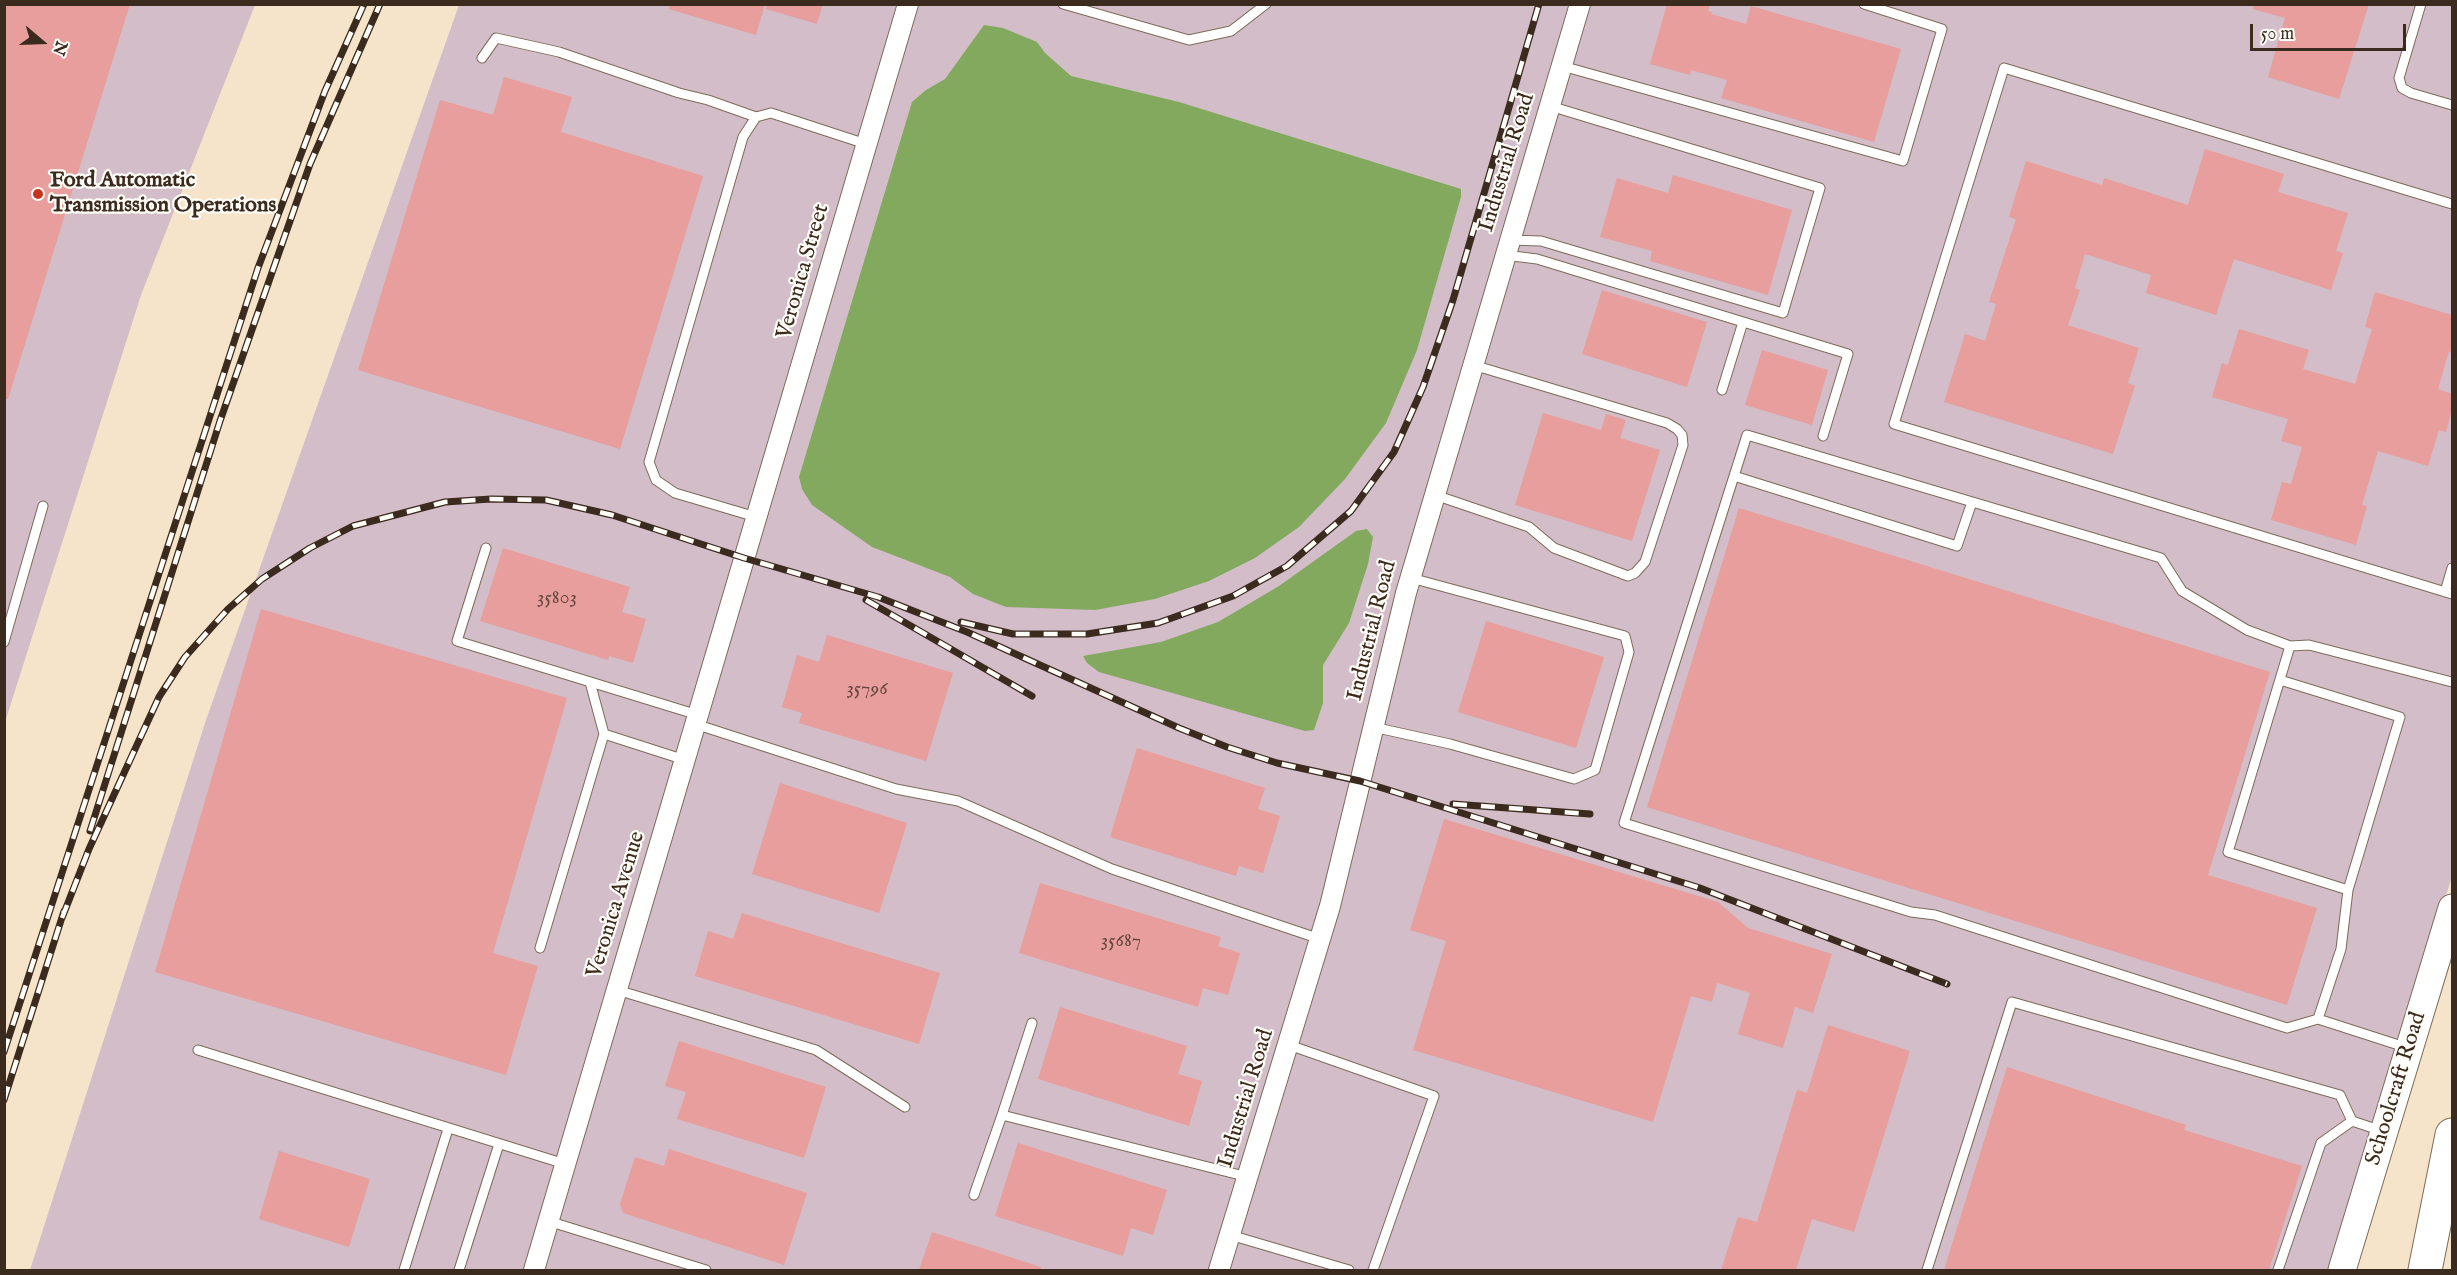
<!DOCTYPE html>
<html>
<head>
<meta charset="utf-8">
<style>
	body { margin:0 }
	#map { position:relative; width:2457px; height:1275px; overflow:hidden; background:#f5e3ca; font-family:"IM FELL English",serif }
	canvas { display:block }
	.frame { position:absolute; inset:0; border:6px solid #3b2a1e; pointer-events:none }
	.north { position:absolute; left:12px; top:12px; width:60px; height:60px; -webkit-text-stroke:4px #fdfcf7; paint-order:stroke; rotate:109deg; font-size:16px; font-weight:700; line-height:24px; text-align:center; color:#3b2a1e }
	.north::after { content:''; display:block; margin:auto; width:21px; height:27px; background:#3b2a1e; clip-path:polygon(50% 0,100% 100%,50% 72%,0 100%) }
	.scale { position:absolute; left:2250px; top:24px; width:156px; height:27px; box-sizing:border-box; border:3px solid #3b2a1e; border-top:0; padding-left:8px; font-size:18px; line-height:21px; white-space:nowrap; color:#3b2a1e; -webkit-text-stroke:4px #fdfcf7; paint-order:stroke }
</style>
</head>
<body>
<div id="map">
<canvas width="2457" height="1275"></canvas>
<div class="frame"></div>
<div class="north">N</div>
<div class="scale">50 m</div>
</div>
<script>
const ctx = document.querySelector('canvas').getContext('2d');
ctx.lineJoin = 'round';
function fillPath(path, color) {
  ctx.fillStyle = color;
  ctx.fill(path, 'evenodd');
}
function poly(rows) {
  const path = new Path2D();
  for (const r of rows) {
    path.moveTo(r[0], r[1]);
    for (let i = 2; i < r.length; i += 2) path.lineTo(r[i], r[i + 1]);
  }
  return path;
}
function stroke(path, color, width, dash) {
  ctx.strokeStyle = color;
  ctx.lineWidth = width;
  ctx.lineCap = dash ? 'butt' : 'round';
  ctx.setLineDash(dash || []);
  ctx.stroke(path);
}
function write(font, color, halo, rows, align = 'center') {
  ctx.font = font + ' "IM FELL English",serif';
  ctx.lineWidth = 4.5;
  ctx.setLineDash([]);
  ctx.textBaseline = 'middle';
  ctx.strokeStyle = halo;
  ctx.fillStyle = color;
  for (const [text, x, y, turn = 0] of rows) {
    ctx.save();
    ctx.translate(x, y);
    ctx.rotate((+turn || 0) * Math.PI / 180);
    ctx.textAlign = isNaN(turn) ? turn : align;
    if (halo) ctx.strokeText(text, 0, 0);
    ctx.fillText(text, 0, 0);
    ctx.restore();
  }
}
const industrial = poly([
	[5,5,255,5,141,295,5,722],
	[459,5,2452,5,2452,876,2332,1270,30,1270,206,720]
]);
const forest = poly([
	[984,25,1003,28,1037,42,1045,53,1071,76,1179,102,1461,189,1461,197,1417,350,1386,423,1345,479,1299,527,1255,558,1209,581,1155,599,1095,610,1006,607,973,594,950,577,872,547,812,505,802,489,799,477,912,102,926,90,945,79],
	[1367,529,1373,537,1368,564,1349,623,1323,665,1323,703,1314,730,1305,731,1099,672,1087,663,1083,656,1161,642,1218,622,1279,586,1356,531]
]);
const building = poly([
	[4,4,130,4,8,399,4,399],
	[670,4,765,4,756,35,669,9],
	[767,4,823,4,817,24,766,9],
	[1667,4,1710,4,1708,11,1712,12,1711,14,1746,24,1751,6,1901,49,1874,142,1721,98,1727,80,1691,70,1690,75,1650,64],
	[2254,4,2369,4,2339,99,2268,77,2285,18,2253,9],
	[504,77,572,97,561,132,703,176,620,449,358,370,440,100,493,115],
	[2205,149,2284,174,2278,192,2348,213,2336,251,2343,253,2331,290,2234,259,2216,315,2146,293,2151,275,2085,254,2075,288,2080,290,2068,325,2139,348,2128,383,2135,386,2113,454,1944,402,1965,334,1985,341,1996,304,1989,302,2016,219,2009,217,2026,161,2102,185,2104,178,2188,205],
	[1673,175,1792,210,1768,295,1650,261,1652,251,1600,237,1617,178,1668,193],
	[1602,290,1707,322,1687,387,1582,354],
	[2375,292,2452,315,2452,353,2449,351,2438,389,2452,394,2452,409,2446,432,2439,430,2428,466,2378,451,2362,505,2367,506,2356,545,2271,520,2282,482,2291,484,2302,447,2281,441,2288,419,2212,397,2222,363,2228,365,2239,329,2309,350,2303,369,2355,384,2372,329,2365,327],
	[1762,350,1828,370,1812,425,1745,405],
	[1543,413,1601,430,1606,414,1626,420,1620,438,1660,450,1632,541,1515,505],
	[1739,508,2270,672,2208,875,2317,908,2287,1005,1647,807],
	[503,548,630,587,622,612,646,619,633,663,609,656,608,660,480,621],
	[261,609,567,698,493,953,538,966,506,1075,155,972],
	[1486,621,1604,657,1576,748,1458,712],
	[827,635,953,673,926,761,799,723,802,713,782,707,797,655,819,662],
	[1137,748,1265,788,1258,809,1280,816,1263,873,1239,866,1236,876,1110,837],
	[780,783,907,823,879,913,752,874],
	[1444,819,1718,902,1748,928,1832,954,1813,1013,1795,1007,1783,1048,1738,1034,1750,993,1717,983,1712,1002,1691,996,1653,1122,1413,1050,1446,941,1410,930],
	[1040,883,1221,937,1218,946,1240,953,1228,995,1203,988,1198,1007,1019,953],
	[742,913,940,973,919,1044,695,976,708,931,733,939],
	[1060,1007,1187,1046,1178,1074,1202,1081,1189,1126,1038,1079],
	[1828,1025,1910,1051,1854,1232,1812,1219,1796,1270,1721,1270,1738,1217,1757,1222,1797,1090,1807,1093],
	[679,1041,826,1087,804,1158,677,1119,686,1092,665,1086],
	[2007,1067,2186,1125,2184,1130,2302,1166,2269,1270,1944,1270],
	[1018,1143,1167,1190,1153,1235,1131,1228,1123,1256,995,1216],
	[669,1149,807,1193,784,1265,623,1213,620,1204,635,1157,664,1166],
	[279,1151,370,1179,349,1247,259,1219],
	[932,1232,1041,1267,1040,1270,919,1270]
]);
const lane = poly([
	[1063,4,1189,40,1231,31,1266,4],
	[2421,4,2399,78,2402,88,2411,93,2452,105],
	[482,58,496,38,559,52,679,93,708,100,756,117],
	[1562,66,1903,161,1942,29,1864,4],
	[2452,204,2004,68,1894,424,2452,594],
	[1510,240,1541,241,1783,313,1820,188,1550,106],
	[1505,255,1537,259,1848,354,1823,436],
	[1722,390,1743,322],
	[1734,476,1957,546,1972,502],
	[1435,495,1529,527,1554,548,1628,576,1635,573,1645,562,1683,445,1682,435,1677,429,1667,423,1473,365],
	[756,517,675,493,656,480,649,462,743,137,756,117,771,113,866,144],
	[486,548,457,641,698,715],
	[2445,592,2452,568],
	[4,642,43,506],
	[2290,646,2247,630,2182,591,2161,558,1747,435,1624,823,1911,912,1935,915,2287,1028,2318,1019],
	[2280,680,2400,717,2348,890],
	[590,682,604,734],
	[695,724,896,789,958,801,1112,869,1320,939],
	[1373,727,1450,744,1574,779,1595,770,1629,652,1625,636,1411,578],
	[540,948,604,734,685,760],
	[617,990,816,1050,905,1107],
	[1032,1023,1002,1115,1248,1177],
	[1289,1045,1434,1096,1373,1270],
	[2408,1048,2318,1019,2341,949,2348,890,2228,852,2290,646,2309,645,2452,682],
	[198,1050,565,1164],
	[974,1195,1002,1115],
	[548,1221,706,1270],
	[1230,1235,1349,1270],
	[404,1270,448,1129],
	[459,1270,499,1144],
	[1927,1270,2012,1002,2340,1095,2352,1121,2382,1131],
	[2278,1270,2321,1143,2352,1121]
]);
const street = poly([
	[534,1270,908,4],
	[1219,1270,1330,906,1406,593,1580,4]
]);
const secondary = poly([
	[2342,1270,2452,908]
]);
const highway = poly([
	[2425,1270,2452,1135]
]);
const rail = poly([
	[866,600,1032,696],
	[961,622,1013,634,1087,634,1158,623,1233,596,1287,566,1351,511,1394,452,1423,387,1453,300,1539,4],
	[1453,804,1590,814],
	[90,831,220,421,310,164,380,4],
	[62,918,89,849,159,697,185,657,228,609,262,579,310,548,353,526,445,502,491,499,546,500,612,515,744,558,878,597,967,632,1179,728,1227,747,1277,763,1360,781,1700,888,1947,984],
	[4,1052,258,268,325,91,364,4],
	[4,1100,64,911]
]);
const markers = [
	[38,194,6,"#c8321e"]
];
const numberNames = [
	["35803",557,599],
	["35796",867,690],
	["35687",1121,942]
];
const streetNames = [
	["Industrial Road",1508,163,-73],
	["Veronica Street",804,272,-74],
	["Industrial Road",1373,631,-76],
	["Veronica Avenue",617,905,-73],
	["Schoolcraft Road",2397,1089,-73],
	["Industrial Road",1247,1099,-73]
];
const poiNames = [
	["Ford Automatic",50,181],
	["Transmission Operations",50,206]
];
fillPath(industrial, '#d2bdc8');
fillPath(forest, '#83a95f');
fillPath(building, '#e79e9c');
stroke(lane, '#7c6b5a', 11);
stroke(street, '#7c6b5a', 22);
stroke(secondary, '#7c6b5a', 29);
stroke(highway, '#7c6b5a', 35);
stroke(lane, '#fff', 9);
stroke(street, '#fff', 20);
stroke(secondary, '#fff', 27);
stroke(highway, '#fff', 33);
stroke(rail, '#3b2a1e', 7);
stroke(rail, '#fdfcf7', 4.5, [14]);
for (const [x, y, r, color] of markers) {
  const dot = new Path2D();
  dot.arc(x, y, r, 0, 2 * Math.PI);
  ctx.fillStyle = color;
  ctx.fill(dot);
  stroke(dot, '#fdfcf7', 2);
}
write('20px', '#66473e', null, numberNames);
write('22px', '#3b2a1e', '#fdfcf7', streetNames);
write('bold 22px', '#3b2a1e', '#fdfcf7', poiNames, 'left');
</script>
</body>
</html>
